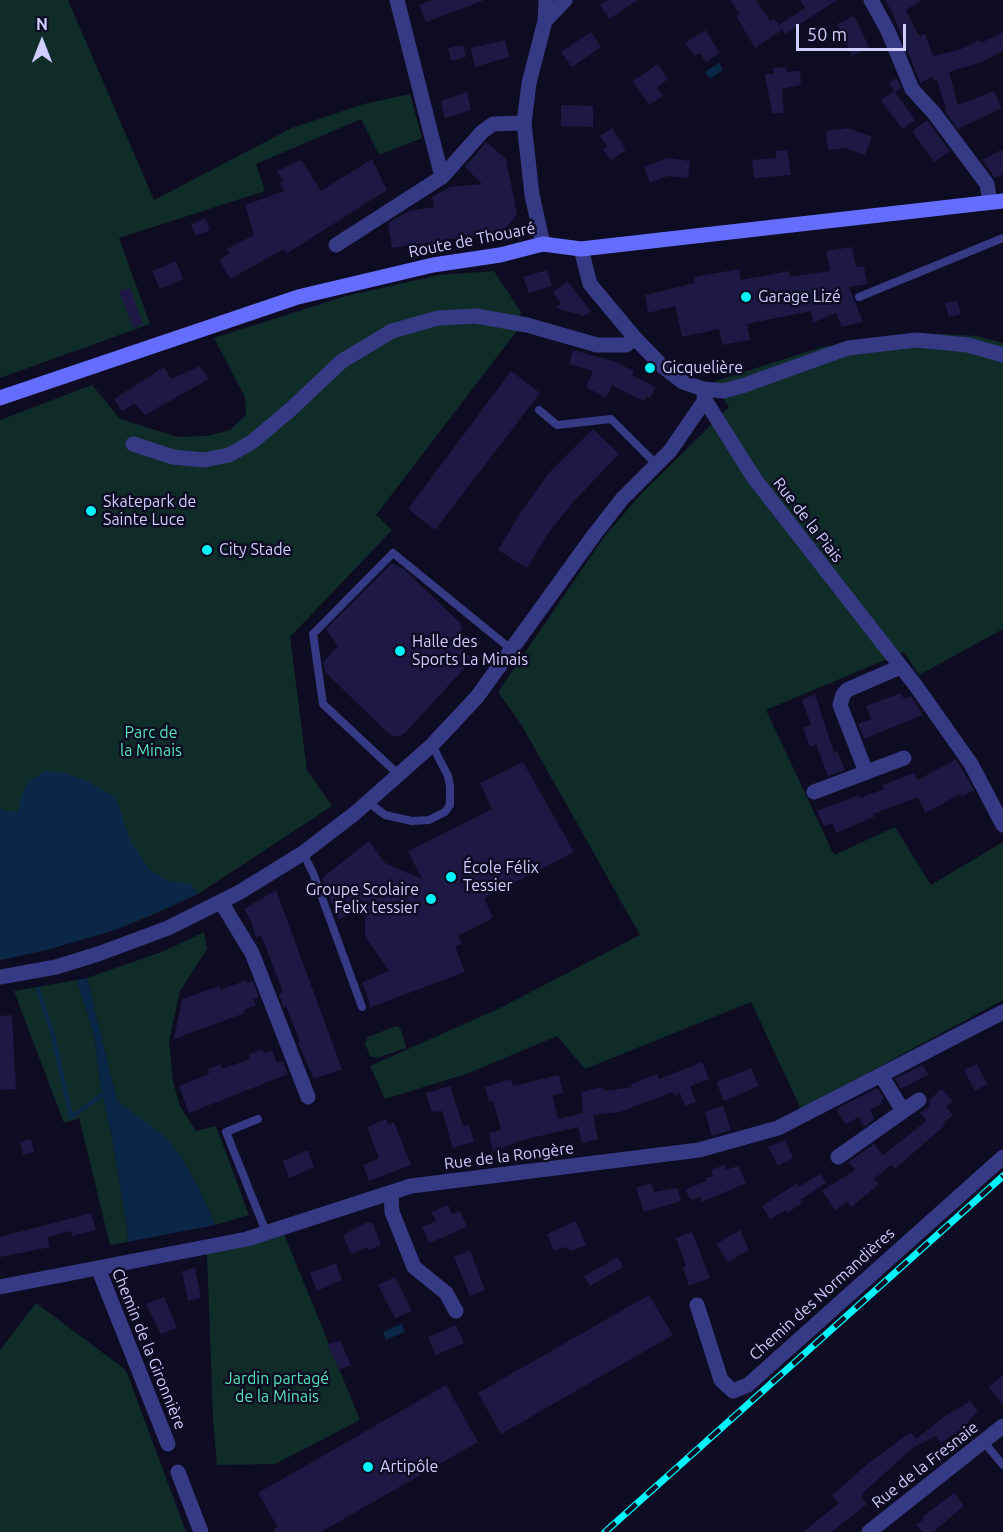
<!DOCTYPE html>
<html>
<head>
<meta charset="utf-8">
<style>
	body { margin:0 }
	#map { position:relative; width:1003px; height:1532px; overflow:hidden; background:#0e0c22; font-family:Ubuntu,sans-serif }
	canvas { display:block }
	.north { position:absolute; left:12px; top:12px; width:60px; height:60px; -webkit-text-stroke:4px #0e0c22; paint-order:stroke; rotate:0deg; font-size:16px; font-weight:700; line-height:24px; text-align:center; color:#cfceff }
	.north::after { content:''; display:block; margin:auto; width:21px; height:27px; background:#cfceff; clip-path:polygon(50% 0,100% 100%,50% 72%,0 100%) }
	.scale { position:absolute; left:796px; top:24px; width:110px; height:27px; box-sizing:border-box; border:3px solid #cfceff; border-top:0; padding-left:8px; font-size:18px; line-height:21px; white-space:nowrap; color:#cfceff; -webkit-text-stroke:4px #0e0c22; paint-order:stroke }
</style>
</head>
<body>
<div id="map">
<canvas width="1003" height="1532"></canvas>
<div class="north">N</div>
<div class="scale">50 m</div>
</div>
<script>
const ctx = document.querySelector('canvas').getContext('2d');
ctx.lineJoin = 'round';
function fillPath(path, color) {
  ctx.fillStyle = color;
  ctx.fill(path, 'evenodd');
}
function poly(rows) {
  const path = new Path2D();
  for (const r of rows) {
    path.moveTo(r[0], r[1]);
    for (let i = 2; i < r.length; i += 2) path.lineTo(r[i], r[i + 1]);
  }
  return path;
}
function stroke(path, color, width, dash) {
  ctx.strokeStyle = color;
  ctx.lineWidth = width;
  ctx.lineCap = dash ? 'butt' : 'round';
  ctx.setLineDash(dash || []);
  ctx.stroke(path);
}
function write(font, color, halo, rows, align = 'center') {
  ctx.font = font + ' Ubuntu,sans-serif';
  ctx.lineWidth = 5;
  ctx.setLineDash([]);
  ctx.textBaseline = 'middle';
  ctx.strokeStyle = halo;
  ctx.fillStyle = color;
  for (const [text, x, y, turn = 0] of rows) {
    ctx.save();
    ctx.translate(x, y);
    ctx.rotate((+turn || 0) * Math.PI / 180);
    ctx.textAlign = isNaN(turn) ? turn : align;
    if (halo) ctx.strokeText(text, 0, 0);
    ctx.fillText(text, 0, 0);
    ctx.restore();
  }
}
const green = poly([
	[0,0,68,0,154,200,292,128,364,104,410,94,422,138,379,155,361,119,256,164,265,191,119,238,150,324,0,378],
	[494,271,521,312,516,332,376,515,392,530,290,637,307,770,332,806,198,894,152,915,115,930,46,950,0,960,0,420,92,385,120,419,178,437,207,436,230,430,246,415,245,397,214,338,346,296,439,275],
	[941,334,977,336,1003,343,1003,629,919,675,904,652,766,710,834,855,895,827,931,885,1003,842,1003,1000,801,1109,751,1002,585,1069,557,1036,469,1073,385,1099,370,1066,500,1008,640,935,521,724,498,692,604,537,642,493,729,407,713,382,822,347,890,336],
	[204,932,207,949,180,991,169,1041,173,1081,180,1106,196,1131,216,1126,249,1215,215,1225,199,1188,178,1153,117,1101,87,978,164,951],
	[77,980,95,1039,100,1082,112,1137,128,1232,127,1242,110,1245,79,1118,64,1123,14,991],
	[396,1026,401,1029,406,1048,377,1058,370,1056,365,1043,368,1037],
	[284,1234,360,1420,275,1464,217,1465,213,1419,207,1254],
	[36,1303,126,1370,186,1532,0,1532,0,1350]
]);
const water = poly([
	[719,63,723,70,710,79,705,72],
	[45,771,59,772,84,779,116,798,130,841,150,870,168,881,191,884,198,894,115,930,46,950,0,960,0,807,2,810,18,812,22,793,29,781],
	[87,978,117,1101,164,1136,178,1153,199,1188,215,1225,127,1242,128,1232,112,1137,100,1082,95,1039,77,980],
	[401,1324,405,1332,386,1340,383,1332]
]);
const stream = poly([
	[38,989,53,1036,71,1117,102,1095]
]);
const building = poly([
	[433,0,482,0,482,1,426,22,419,5],
	[608,0,638,0,609,19,600,5],
	[730,0,756,0,770,21,774,18,779,25,805,8,800,0,837,0,785,34,782,30,755,48,736,16,739,14],
	[885,0,922,0,906,10,917,33,920,36,925,34,933,56,959,50,980,40,981,43,1003,32,1003,51,982,62,949,72,958,105,994,91,1002,108,958,129,944,110,946,109,937,80,934,81,932,77,920,83,893,14],
	[854,16,869,47,852,56,837,24],
	[705,30,720,53,706,62,700,53,695,56,685,43],
	[591,32,601,47,572,67,561,52],
	[505,40,509,57,475,67,471,48],
	[463,45,466,57,451,61,448,48],
	[658,64,668,79,657,87,663,96,649,105,633,81],
	[786,67,787,72,800,71,801,85,782,89,784,113,772,113,765,74,774,74,773,68],
	[897,78,901,88,895,92,915,120,902,129,881,100,894,91,889,82],
	[467,92,471,110,445,118,441,101],
	[561,105,593,106,593,127,561,126],
	[927,120,950,151,934,162,912,131],
	[612,128,626,150,611,161,603,149,607,146,600,136],
	[848,128,872,137,865,155,846,148,828,150,826,131],
	[486,142,506,159,517,214,504,231,392,248,388,223,409,211,434,207,432,197,450,187,482,184,465,167],
	[1003,149,1003,174,995,178,982,160],
	[787,150,791,175,754,178,752,160,776,158,776,151],
	[667,158,690,161,688,178,668,176,650,183,644,167],
	[372,159,387,190,286,254,284,249,230,279,219,260,230,253,227,249,254,235,245,205,284,191,279,183,283,181,277,171,301,160,321,191],
	[205,218,210,230,196,236,191,225],
	[852,247,856,267,864,266,867,284,849,287,863,322,842,327,836,313,813,323,811,311,747,324,750,340,722,345,719,329,682,337,675,306,648,313,645,295,695,283,694,277,739,269,741,280,789,271,790,277,830,271,826,251],
	[176,261,183,279,160,289,152,271],
	[547,270,552,286,529,293,523,277],
	[567,281,591,311,584,316,556,308,561,303,553,292],
	[130,288,143,324,133,328,119,291],
	[957,301,961,314,949,317,945,303],
	[573,350,613,361,634,371,632,375,656,387,650,398,646,397,644,401,612,385,606,398,586,387,593,371,569,364],
	[200,366,209,379,145,415,134,403,122,411,114,399,164,367,171,379],
	[511,371,540,393,435,530,408,509],
	[593,429,619,454,574,501,549,532,527,568,498,550,521,512,549,473],
	[392,563,405,570,460,623,462,631,454,639,472,660,406,732,398,737,389,734,325,672,323,662,338,646,326,629],
	[901,693,904,699,911,696,923,715,864,739,858,724,871,719,866,706],
	[815,694,834,753,837,751,845,770,828,776,816,744,810,747,803,728,811,725,802,700],
	[956,759,974,790,962,797,960,794,925,813,918,797,873,814,874,817,836,833,832,823,824,826,817,811,859,795,860,798,884,789,883,785,914,773,918,780],
	[523,762,574,852,484,898,493,918,458,936,462,944,455,946,465,972,371,1007,362,982,389,971,365,936,365,910,338,919,322,878,369,841,385,863,422,879,408,851,492,809,480,783],
	[276,890,342,1069,314,1079,298,1043,300,1042,286,1006,283,1007,279,994,283,992,261,935,256,938,251,921,244,909],
	[246,980,247,983,253,981,259,997,253,999,256,1005,244,1010,245,1013,174,1039,182,999,219,986,221,990],
	[12,1015,16,1089,0,1090,0,1016],
	[262,1049,264,1053,272,1050,277,1063,283,1061,288,1074,189,1113,179,1086,209,1074,208,1069,221,1064,222,1069,250,1059,249,1054],
	[702,1062,709,1079,690,1086,696,1102,685,1106,680,1093,674,1096,673,1092,620,1112,593,1115,598,1139,582,1143,578,1127,519,1141,493,1152,489,1133,501,1130,493,1101,489,1102,485,1087,511,1079,513,1086,559,1075,563,1093,552,1095,558,1119,583,1113,581,1092,603,1087,604,1091,632,1087,631,1084,657,1074,659,1079],
	[977,1064,987,1084,975,1091,964,1070],
	[922,1065,929,1074,901,1089,895,1079],
	[751,1068,759,1086,724,1101,716,1082],
	[450,1086,463,1126,469,1124,474,1142,453,1148,442,1111,432,1112,426,1093],
	[877,1088,884,1098,881,1100,883,1103,870,1110,875,1119,864,1127,859,1117,846,1124,836,1109],
	[942,1089,953,1101,946,1107,953,1115,943,1123,945,1125,895,1169,891,1165,874,1179,879,1184,851,1207,848,1202,835,1210,822,1191,855,1170,848,1162,874,1144,883,1155,907,1136,927,1120,920,1113,930,1106,929,1100],
	[723,1106,731,1130,712,1136,705,1112],
	[386,1119,388,1125,394,1122,411,1165,369,1181,363,1165,379,1158,367,1127],
	[31,1139,34,1152,23,1155,20,1142],
	[785,1140,793,1158,778,1166,768,1147],
	[308,1150,314,1167,289,1178,283,1161],
	[724,1165,726,1170,738,1166,746,1183,702,1202,700,1197,691,1200,685,1190,706,1181,705,1178,713,1176,711,1170],
	[820,1174,826,1183,800,1200,802,1203,787,1213,785,1210,770,1219,762,1206,797,1183,799,1187],
	[651,1183,654,1192,677,1188,681,1201,644,1212,636,1188],
	[448,1205,452,1214,460,1211,467,1227,429,1243,422,1227,436,1221,431,1212],
	[91,1213,96,1230,72,1236,71,1231,47,1237,50,1247,0,1257,0,1237],
	[576,1221,586,1245,572,1251,563,1247,554,1251,547,1234],
	[368,1222,373,1224,381,1245,369,1250,367,1247,351,1254,343,1235],
	[740,1230,749,1250,728,1262,716,1244],
	[692,1232,710,1278,689,1286,683,1268,686,1266,676,1238],
	[470,1250,485,1290,470,1296,454,1257],
	[618,1257,623,1267,590,1286,584,1276],
	[336,1263,342,1280,317,1291,310,1273],
	[195,1268,201,1298,188,1301,182,1271],
	[395,1277,412,1311,395,1318,378,1285],
	[649,1295,673,1335,501,1434,478,1393],
	[164,1297,177,1328,161,1334,146,1304],
	[456,1325,464,1343,436,1355,428,1337],
	[340,1340,351,1365,339,1370,328,1345],
	[1003,1375,1003,1405,989,1387],
	[446,1385,478,1442,321,1532,273,1532,277,1526,258,1493],
	[970,1401,978,1411,963,1428,941,1443,936,1436,914,1447,865,1491,861,1497,867,1504,832,1532,803,1532,839,1503,832,1495,870,1462,905,1436,911,1433,916,1439,945,1416],
	[954,1493,964,1506,933,1532,923,1532,916,1525,924,1519,922,1517]
]);
const lane = poly([
	[859,297,1003,238],
	[539,410,557,425,611,419,657,465],
	[399,775,323,704,313,634,393,553,512,650],
	[368,802,385,815,412,821,429,820,445,812,450,805,450,787,448,776,432,745],
	[303,853,313,873,362,1007],
	[258,1119,226,1132,266,1232],
	[983,1441,1003,1465]
]);
const street = poly([
	[397,0,442,177],
	[871,0,888,31,912,89,934,113,987,184,990,202],
	[545,21,565,0],
	[543,244,532,195,524,123,529,83,545,21,546,0],
	[336,245,442,177,482,132,493,124,524,123],
	[581,249,590,284,635,338,661,365,683,382,703,389,723,391,742,386,848,348,916,340,968,345,1003,355],
	[703,389,705,400,754,478,916,686,971,764,1003,825],
	[133,444,173,457,204,460,229,455,252,442,290,410,342,361,392,331,438,318,476,316,527,325,597,345,626,345,635,338],
	[866,772,840,705,843,695,847,690,900,667],
	[814,792,904,758],
	[221,902,252,953,308,1097],
	[0,977,56,967,98,954,168,928,240,892,303,853,354,814,432,745,477,697,594,535,622,499,670,451,705,400],
	[881,1075,903,1111],
	[838,1157,919,1100],
	[391,1192,392,1212,414,1267,446,1293,456,1311],
	[98,1268,168,1444],
	[0,1287,247,1239,411,1186,699,1150,778,1128,1003,1012],
	[697,1305,721,1380,733,1391,748,1385,1003,1157],
	[178,1472,201,1532],
	[869,1532,1003,1426]
]);
const secondary = poly([
	[0,398,298,297,433,265,500,255,543,244,581,249,1003,201]
]);
const rail = poly([
	[605,1532,1003,1176]
]);
const markers = [
	[746,297,6,"#00f4f9"],
	[650,368,6,"#00f4f9"],
	[91,511,6,"#00f4f9"],
	[207,550,6,"#00f4f9"],
	[400,651,6,"#00f4f9"],
	[451,877,6,"#00f4f9"],
	[431,899,6,"#00f4f9"],
	[368,1467,6,"#00f4f9"]
];
const streetNames = [
	["Route de Thouaré",472,240,-11],
	["Rue de la Piais",808,520,52],
	["Rue de la Rongère",509,1156,-7],
	["Chemin des Normandières",822,1294,-42],
	["Chemin de la Gironnière",149,1349,68],
	["Rue de la Fresnaie",925,1465,-38]
];
const poiNames = [
	["Garage Lizé",758,297],
	["Gicquelière",662,368],
	["Skatepark de",103,502],
	["Sainte Luce",103,520],
	["City Stade",219,550],
	["Halle des",412,642],
	["Sports La Minais",412,660],
	["École Félix",463,868],
	["Tessier",463,886],
	["Groupe Scolaire",419,890,"right"],
	["Felix tessier",419,908,"right"],
	["Artipôle",380,1467]
];
const parkNames = [
	["Parc de",151,733],
	["la Minais",151,751],
	["Jardin partagé",277,1379],
	["de la Minais",277,1397]
];
fillPath(green, '#0f2c29');
fillPath(water, '#0a2748');
stroke(stream, '#0a2748', 4.5);
fillPath(building, '#1d1844');
stroke(lane, '#363983', 8);
stroke(street, '#363983', 15);
stroke(secondary, '#656dff', 15);
stroke(rail, '#00f4f9', 7);
stroke(rail, '#0e0c22', 4.5, [14]);
for (const [x, y, r, color] of markers) {
  const dot = new Path2D();
  dot.arc(x, y, r, 0, 2 * Math.PI);
  ctx.fillStyle = color;
  ctx.fill(dot);
  stroke(dot, '#0e0c22', 2);
}
write('16px', '#cfceff', '#0e0c22', streetNames);
write('16px', '#cfceff', '#0e0c22', poiNames, 'left');
write('16px', '#55e4b4', '#0e0c22', parkNames);
</script>
</body>
</html>
